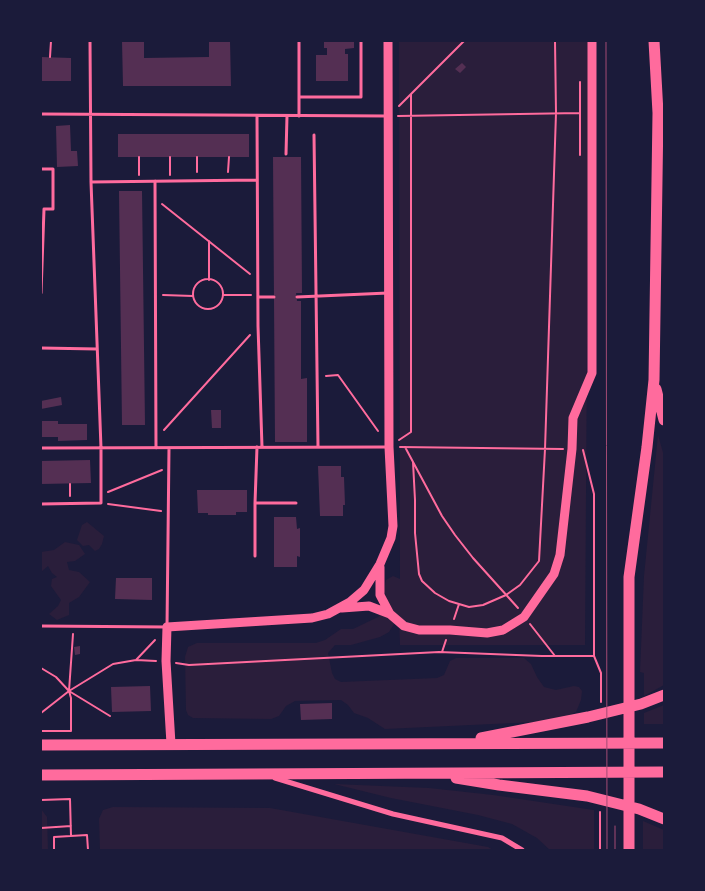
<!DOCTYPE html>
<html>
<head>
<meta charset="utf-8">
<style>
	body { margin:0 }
	#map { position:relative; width:705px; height:891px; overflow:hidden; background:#1b1b3a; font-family:"DejaVu Sans",sans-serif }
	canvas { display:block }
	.frame { position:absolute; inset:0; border:42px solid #1b1b3a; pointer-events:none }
</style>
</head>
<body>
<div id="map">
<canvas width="705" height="891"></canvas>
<div class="frame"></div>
</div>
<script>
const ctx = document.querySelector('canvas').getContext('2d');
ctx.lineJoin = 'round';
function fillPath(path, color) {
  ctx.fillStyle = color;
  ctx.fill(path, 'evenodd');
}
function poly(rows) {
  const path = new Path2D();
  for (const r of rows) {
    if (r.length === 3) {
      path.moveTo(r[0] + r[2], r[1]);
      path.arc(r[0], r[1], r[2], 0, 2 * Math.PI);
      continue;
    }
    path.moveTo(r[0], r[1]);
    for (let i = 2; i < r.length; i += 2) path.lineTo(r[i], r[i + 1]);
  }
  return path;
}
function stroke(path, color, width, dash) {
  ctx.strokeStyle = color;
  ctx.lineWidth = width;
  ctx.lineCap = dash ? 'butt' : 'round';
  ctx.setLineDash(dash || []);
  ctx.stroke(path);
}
const green = poly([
	[399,41,589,41,585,645,400,645,399,616,389,632,380,637,351,645,335,645,328,653,332,673,335,679,341,682,437,678,444,675,450,661,456,658,524,658,531,664,537,677,544,687,556,690,574,686,579,687,582,691,581,700,576,712,557,721,385,729,368,718,354,713,348,705,341,700,295,701,286,706,279,716,271,719,193,718,188,715,186,710,185,657,188,647,197,643,316,643,325,640,341,629,353,629,378,617,385,609,387,600,384,590,386,580,393,576,400,579],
	[658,435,664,456,664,685,644,696,644,673,640,672,644,576],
	[87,522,104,536,102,544,99,549,95,551,89,545,83,546,77,540,82,525],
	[65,542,79,545,85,554,75,561,67,562,69,570,79,572,90,582,79,597,69,603,69,615,57,620,49,614,58,606,61,600,51,586,52,579,57,577,52,573,48,566,41,572,41,552,54,550],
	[664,705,664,724,644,724,644,713],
	[334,784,429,788,493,795,594,810,594,850,550,850,537,838,512,824,478,815,391,798],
	[113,807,270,808,488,847,493,850,100,850,99,819,103,810],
	[41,809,47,817,48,850,41,850],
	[643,821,664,830,664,850,643,850]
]);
const building = poly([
	[122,41,144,41,144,58,209,57,209,41,230,41,231,86,123,86],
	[324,41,354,41,354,48,345,49,345,54,348,54,348,81,316,81,316,55,327,55,327,48,324,48],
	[41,57,71,58,71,81,41,81],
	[462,63,466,67,460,73,455,69],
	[70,125,71,151,77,151,78,166,57,167,56,126],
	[118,134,249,134,249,157,118,157],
	[273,157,301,157,302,293,296,293,297,301,301,301,301,379,307,378,307,442,275,442],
	[119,191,142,191,145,425,122,425],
	[61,397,62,405,41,409,41,401],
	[211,410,221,410,221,428,212,428],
	[41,421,58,421,58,424,87,424,87,440,58,441,58,437,41,437],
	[90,460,91,483,41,484,41,461],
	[318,466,341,466,341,477,344,477,345,505,343,505,343,516,320,516],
	[197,490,247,490,247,512,236,512,236,515,208,515,208,513,198,513],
	[274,517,296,517,297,529,300,528,300,557,297,556,297,567,274,567],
	[116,578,152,578,152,600,115,599],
	[80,646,80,654,75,655,74,647],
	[150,686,151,711,112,712,111,687],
	[332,703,332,719,301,720,300,704]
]);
const path = poly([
	[50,57,51,41],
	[580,82,580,155],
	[399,106,464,41],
	[398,116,580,113],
	[197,157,197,172],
	[228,172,229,157],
	[139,175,139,157],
	[170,175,170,157],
	[162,204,250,274],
	[208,294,15],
	[209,280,209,241],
	[163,295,193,296],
	[223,295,251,295],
	[326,376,338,375,378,431],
	[164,430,250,335],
	[399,440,411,432,411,94],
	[400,447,563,449],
	[405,447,442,516,455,535,473,558,518,608],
	[583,450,594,494,594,656,601,673,601,702],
	[413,462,415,500,415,533,419,574,422,581,435,593,449,601,459,604,454,619],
	[70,484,70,496],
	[108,492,162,470],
	[108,504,161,511],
	[459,604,469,607,483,605,506,595,520,585,539,561,545,449,556,113,555,41],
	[530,624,555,656],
	[442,652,446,640],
	[136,660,155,640],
	[176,663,189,665,439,652,542,656,593,656],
	[41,668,56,677,69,691,41,713],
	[110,716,69,691,113,664,136,660,156,661],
	[41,731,71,731,71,698,69,691,73,634],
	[41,800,70,799,71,836],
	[41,828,71,826],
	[54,850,54,837,87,835,88,850],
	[600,850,600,812]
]);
const service = poly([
	[299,41,299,116],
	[299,97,361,97,361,41],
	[41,114,387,116],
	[257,116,258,326,262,447],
	[314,135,318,447],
	[286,154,287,116],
	[41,169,53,169,53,209,44,209,41,293],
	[155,181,156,448],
	[91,182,257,180],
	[258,297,274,297],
	[297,297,388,293],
	[41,348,97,349],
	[257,447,255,503,296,503],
	[41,448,388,447],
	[41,504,101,503,101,448,91,182,90,41],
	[255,556,255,503],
	[41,626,167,627,169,448]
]);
const minor = poly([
	[275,778,393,814,502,838,522,850]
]);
const tertiary = poly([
	[380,567,380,595,390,614],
	[342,608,369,606,390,614,404,626,419,630,450,630,487,633,503,630,524,617,554,574,560,555,572,449,573,418,592,373,592,41],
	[171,744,166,661,167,627,312,618,328,614,350,602,364,590,380,564,391,538,393,526,389,447,388,41]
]);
const primary = poly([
	[656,389,664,420],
	[481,738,588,717,641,704,664,695],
	[41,745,664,743],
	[41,775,664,772],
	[456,778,499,785,587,796,639,809,664,819],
	[629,850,629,577,647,447,654,380,658,113,654,41]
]);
const tram = poly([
	[606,41,607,850],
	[615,850,615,826]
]);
fillPath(green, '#2a1e3b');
fillPath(building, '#542f53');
stroke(path, '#ff6b9d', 2);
stroke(service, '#ff6b9d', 3);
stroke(minor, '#ff6b9d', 5);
stroke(tertiary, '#ff6b9d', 9);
stroke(primary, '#ff6b9d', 11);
stroke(tram, '#a44b75', 1);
</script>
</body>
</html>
